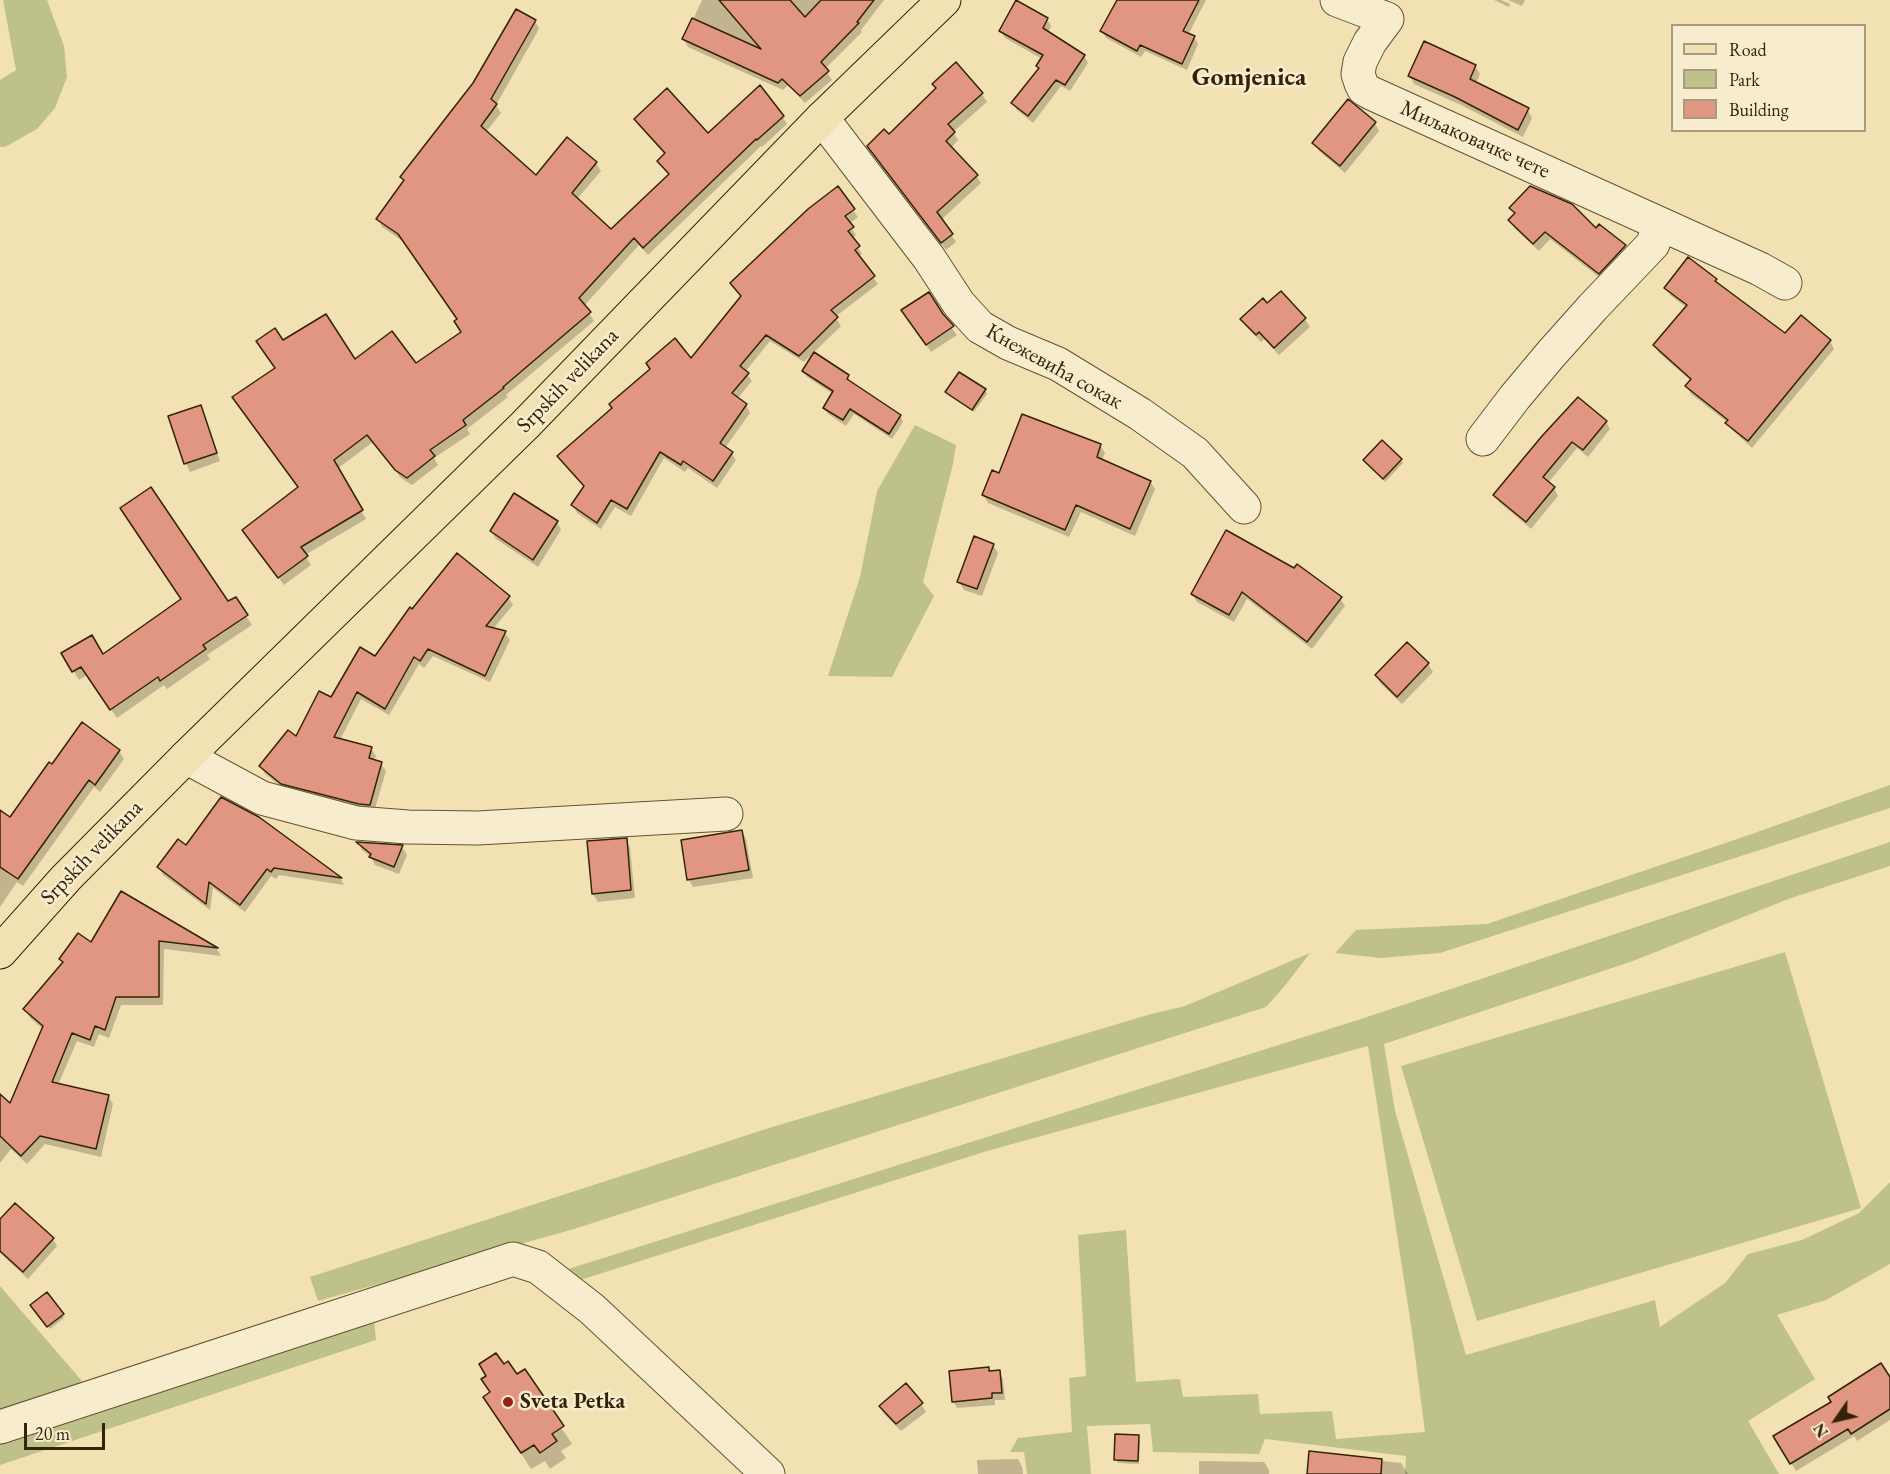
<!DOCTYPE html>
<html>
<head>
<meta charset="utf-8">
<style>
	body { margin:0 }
	#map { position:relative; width:1890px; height:1474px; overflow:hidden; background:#f2e2b3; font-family:"EB Garamond",serif }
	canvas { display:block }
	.legend { position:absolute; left:1671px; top:24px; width:195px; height:108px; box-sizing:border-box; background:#f7ecce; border:2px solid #a99c7e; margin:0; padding:8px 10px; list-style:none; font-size:18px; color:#352307 }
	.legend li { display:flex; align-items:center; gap:12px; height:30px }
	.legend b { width:30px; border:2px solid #a99c7e }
	.north { position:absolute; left:1806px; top:1390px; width:60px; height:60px; -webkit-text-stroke:4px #f7ecce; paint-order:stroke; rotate:236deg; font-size:16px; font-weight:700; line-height:24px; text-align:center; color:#352307 }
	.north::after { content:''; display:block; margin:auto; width:21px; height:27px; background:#352307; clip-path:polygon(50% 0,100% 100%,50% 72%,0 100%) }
	.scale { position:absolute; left:24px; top:1423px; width:81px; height:27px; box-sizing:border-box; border:3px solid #352307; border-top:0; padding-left:8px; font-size:18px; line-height:21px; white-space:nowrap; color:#352307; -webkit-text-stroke:4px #f7ecce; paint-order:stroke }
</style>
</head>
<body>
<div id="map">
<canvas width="1890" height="1474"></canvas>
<ul class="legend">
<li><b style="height:8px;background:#f2e2b3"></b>Road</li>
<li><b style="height:16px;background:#bec28a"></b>Park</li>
<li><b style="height:16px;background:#e19681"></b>Building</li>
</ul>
<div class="north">N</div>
<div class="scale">20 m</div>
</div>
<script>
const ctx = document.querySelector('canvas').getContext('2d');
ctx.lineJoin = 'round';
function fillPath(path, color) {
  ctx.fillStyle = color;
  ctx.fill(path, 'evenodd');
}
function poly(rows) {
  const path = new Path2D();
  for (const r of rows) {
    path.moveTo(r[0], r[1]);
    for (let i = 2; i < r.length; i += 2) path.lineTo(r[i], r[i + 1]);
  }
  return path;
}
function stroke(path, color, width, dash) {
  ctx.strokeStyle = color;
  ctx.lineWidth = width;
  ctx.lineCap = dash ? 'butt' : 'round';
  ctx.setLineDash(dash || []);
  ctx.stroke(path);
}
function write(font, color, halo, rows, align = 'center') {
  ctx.font = font + ' "EB Garamond",serif';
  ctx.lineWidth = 5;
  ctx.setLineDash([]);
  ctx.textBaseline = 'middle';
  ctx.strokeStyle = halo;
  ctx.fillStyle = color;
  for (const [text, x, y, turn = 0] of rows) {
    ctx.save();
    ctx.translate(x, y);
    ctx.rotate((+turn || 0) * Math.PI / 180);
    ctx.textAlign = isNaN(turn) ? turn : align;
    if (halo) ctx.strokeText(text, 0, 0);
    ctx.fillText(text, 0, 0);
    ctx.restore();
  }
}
const green = poly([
	[3,0,47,0,64,46,67,77,55,108,37,129,5,147,0,147,0,80,16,70],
	[915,425,956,445,953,464,923,582,934,596,892,677,828,676,860,577,877,491],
	[1890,785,1890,808,1440,953,1380,958,1335,953,1356,930,1487,924,1746,836],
	[1890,842,1890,866,1791,898,1633,961,1384,1044,1395,1111,1466,1355,1655,1300,1660,1327,1725,1283,1748,1254,1802,1240,1859,1213,1890,1182,1890,1264,1826,1300,1777,1315,1815,1379,1748,1421,1779,1474,1405,1474,1406,1456,1265,1439,1259,1454,1153,1452,1150,1424,1087,1426,1091,1474,1027,1474,1024,1452,1010,1452,1018,1438,1072,1432,1069,1378,1086,1376,1078,1235,1126,1230,1136,1382,1180,1379,1183,1397,1258,1394,1260,1414,1332,1411,1336,1439,1425,1432,1412,1332,1368,1046,987,1151,574,1282,562,1271,1361,1019],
	[1785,952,1861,1208,1477,1321,1401,1066],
	[1310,953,1284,987,1266,1007,574,1229,318,1301,310,1277,769,1128,1151,1014,1185,1006],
	[0,1286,82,1381,69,1389,0,1412],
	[374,1319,376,1340,0,1465,0,1439]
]);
const shadow = poly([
	[702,0,884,0,861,30,862,32,825,69,832,80,805,103,788,85,783,90,688,47,684,39],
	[1149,0,1206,0,1188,35,1194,37,1198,44,1187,70,1145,51,1141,57,1106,38,1102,31],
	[1494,0,1501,0,1510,4,1509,7],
	[1508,0,1525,0,1522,6],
	[1047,19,1051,26,1048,33,1084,56,1088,63,1070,91,1061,86,1033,123,1017,110,1013,103,1040,70,1037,66,1042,59,1005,38,1001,31],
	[535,21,539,29,496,105,501,113,486,132,537,177,596,163,601,171,577,199,611,231,670,176,659,161,665,155,640,127,635,119,708,135,783,117,787,124,762,147,761,146,648,255,639,245,584,306,594,321,506,395,508,397,467,429,470,434,434,458,438,465,412,485,401,478,373,442,337,469,366,519,305,555,311,565,284,585,248,538,299,488,277,369,283,342,355,361,415,365,463,333,458,320,404,242,382,227,378,219,404,182,402,178],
	[1475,66,1480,74,1476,83,1528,110,1532,118,1523,137,1461,105,1414,84,1410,76],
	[982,94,987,102,953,132,958,140,951,148,976,176,981,183,941,220,956,242,946,250,874,154,889,137],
	[1375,123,1379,131,1345,173,1319,151,1314,143],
	[837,188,858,217,849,224,856,235,852,238,862,254,858,257,878,284,835,317,841,326,804,362,770,341,745,372,752,381,737,399,746,405,750,413,725,448,731,453,736,460,717,488,688,468,685,472,664,458,631,516,615,507,601,529,577,513,573,505,585,488,559,456,691,360,742,297,732,283],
	[1511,208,1596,230,1625,246,1629,254,1604,281,1550,239,1539,251,1514,228,1510,220,1515,215],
	[1716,280,1720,287,1786,335,1801,317,1830,341,1834,349,1752,448,1732,430,1727,422,1691,394,1687,386,1691,381,1659,353,1655,345,1686,307,1671,296,1666,288],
	[1281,293,1305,319,1310,327,1279,355,1264,339,1261,342,1247,327,1242,319,1267,306],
	[942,315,957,335,931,352,908,319],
	[803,371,848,377,851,383,900,416,903,422,892,439,854,414,846,426,828,414,824,408,833,394,807,377],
	[985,390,987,394,974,412,949,396,947,392],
	[200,407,204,415,220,461,190,472,186,464,170,417],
	[1606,422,1610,429,1588,457,1577,448,1548,483,1554,488,1558,496,1531,529,1499,502,1495,495,1543,437],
	[1382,442,1403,463,1385,482,1365,460],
	[1100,445,1105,453,1102,460,1150,482,1155,489,1135,536,1081,512,1069,537,988,503,983,495,1000,475],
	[557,522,561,530,538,567,496,539,491,531],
	[1227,532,1340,598,1345,606,1312,649,1247,599,1234,622,1197,602,1192,594],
	[993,545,998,553,982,596,964,590,959,582],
	[508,597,513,605,493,629,505,633,510,640,490,682,433,656,424,668,419,664,389,715,361,699,340,740,371,749,376,756,374,761,381,764,386,771,374,812,287,791,265,774,261,766,297,738,332,699,376,658],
	[227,603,246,616,252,625,207,655,210,659,167,689,164,685,117,718,87,675,79,680,63,654,103,656],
	[1428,664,1433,672,1402,704,1381,684,1376,676],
	[119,751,124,759,100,792,94,787,23,886,17,882,0,907,0,820,10,819,52,766],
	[258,818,341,879,344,885,279,875,276,879,271,876,245,912,213,888,210,910,163,875,159,867,186,847],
	[742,831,746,839,753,878,693,887,689,880],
	[626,840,630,848,635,898,598,902,593,894],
	[359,843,402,847,407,855,399,874,375,865,371,857,362,850],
	[122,893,217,949,221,956,164,949,163,1005,121,1005,109,1038,99,1034,94,1047,77,1041,58,1085,108,1096,113,1104,101,1157,45,1144,27,1164,11,1149,0,1163,0,1096,10,1105,43,1029,30,1018,25,1009,64,964,61,959,92,945],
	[0,1221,53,1239,57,1246,28,1279,0,1253],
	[34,1309,62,1315,64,1318,50,1329],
	[503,1366,517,1376,524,1371,572,1444,561,1451,566,1458,550,1469,545,1461,531,1469,485,1398,491,1393],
	[988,1368,991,1373,999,1372,1003,1379,1005,1400,995,1400,995,1405,957,1408,953,1401],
	[1890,1379,1890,1420,1857,1441,1854,1436,1796,1471,1775,1436],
	[921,1404,926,1412,901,1431,885,1415,880,1407],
	[1138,1436,1140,1440,1139,1464,1118,1463,1116,1459],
	[1311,1453,1401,1463,1408,1474,1308,1474],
	[1018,1459,1022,1467,1023,1474,978,1474,977,1460],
	[1199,1461,1264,1462,1269,1470,1269,1474,1199,1474]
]);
const building = poly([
	[719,0,790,0,805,17,821,0,874,0,857,22,859,23,821,62,829,71,800,96,782,79,778,83,682,39,692,18,761,49,719,0],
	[1016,0,1048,18,1043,28,1085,55,1065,85,1056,80,1028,116,1011,103,1039,68,1036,66,1043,55,999,31,1016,0],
	[1117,0,1199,0,1183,31,1195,36,1182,64,1140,45,1137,51,1100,31,1117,0],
	[516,9,536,20,491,99,497,104,481,126,536,175,567,137,597,162,572,193,611,229,669,174,657,161,665,153,634,119,667,88,708,133,760,85,784,116,757,140,756,139,643,248,634,238,579,298,591,312,503,387,504,388,463,420,466,425,430,450,435,456,407,478,395,470,367,435,334,460,363,510,301,547,308,556,278,578,242,530,298,487,232,397,275,368,256,341,275,328,283,340,326,314,355,359,392,331,416,363,461,332,454,321,457,319,398,234,376,219,404,180,400,177,473,83,516,9],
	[1424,41,1476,65,1470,79,1529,108,1518,130,1455,97,1408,76,1424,41],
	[956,62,983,93,948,124,955,132,946,141,978,175,937,212,953,234,941,243,867,146,884,129,889,134,936,88,932,84,956,62],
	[1348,99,1376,122,1340,166,1312,143,1348,99],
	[838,186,855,209,845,216,854,227,848,231,860,246,855,250,875,276,831,310,838,317,799,356,766,335,740,366,749,373,732,393,747,404,720,443,733,452,713,481,683,461,681,465,660,452,627,509,611,500,597,523,571,505,584,486,557,456,612,408,609,404,650,369,646,363,675,338,691,358,741,296,730,283,808,209,838,186],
	[1530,186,1572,204,1596,228,1599,224,1626,245,1599,274,1545,232,1533,244,1508,220,1515,213,1509,208,1530,186],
	[1688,257,1717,279,1715,281,1785,333,1801,315,1831,340,1748,441,1725,423,1728,420,1685,386,1691,379,1653,345,1687,305,1664,288,1688,257],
	[1281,291,1306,318,1274,348,1259,332,1256,335,1240,319,1263,298,1267,303,1281,291],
	[929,292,943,314,954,326,926,345,901,310,929,292],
	[814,352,849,375,847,379,901,415,889,434,850,409,843,420,823,408,833,391,802,371,814,352],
	[959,372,986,389,972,410,945,392,959,372],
	[1578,397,1607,421,1583,450,1572,442,1543,477,1555,487,1526,522,1493,495,1542,436,1578,397],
	[201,405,217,453,184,464,168,416,201,405],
	[1022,414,1101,444,1097,457,1151,481,1130,529,1076,505,1065,530,982,495,992,470,999,473,1022,414],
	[1382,440,1402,459,1383,479,1363,460,1382,440],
	[151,487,228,601,236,597,248,615,203,645,206,649,160,681,158,677,110,710,81,667,72,672,61,653,92,635,103,654,181,599,120,508,151,487],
	[514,493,558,521,533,560,490,531,514,493],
	[1226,530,1294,568,1297,564,1342,597,1307,642,1242,592,1229,615,1191,594,1226,530],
	[974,536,994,544,977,589,957,582,974,536],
	[457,553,510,596,486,626,506,631,485,676,428,649,420,661,414,657,385,709,357,692,334,737,372,747,369,758,382,762,370,805,359,804,281,784,259,766,288,730,296,736,319,691,331,697,360,647,375,656,410,607,412,609,457,553],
	[1407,642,1429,663,1397,697,1375,675,1407,642],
	[82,722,120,750,95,785,89,780,18,879,0,867,0,810,10,817,49,762,52,764,82,722],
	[221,797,259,817,342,878,274,868,271,872,267,869,240,905,209,882,206,904,157,867,178,839,186,845,221,797],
	[742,830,749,870,687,880,681,840,742,830],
	[627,838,631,890,592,894,587,841,627,838],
	[356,842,403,845,394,867,369,857,371,854,356,842],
	[121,891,218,948,159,941,159,997,116,997,105,1030,95,1026,90,1040,72,1033,52,1082,109,1095,96,1149,40,1136,21,1156,0,1136,0,1094,10,1103,43,1026,23,1009,63,962,59,959,78,933,91,942,121,891],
	[15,1203,54,1238,23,1272,0,1251,0,1219,15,1203],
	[47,1292,64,1314,47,1327,30,1305,47,1292],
	[496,1353,504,1364,508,1361,517,1374,525,1369,564,1426,552,1434,557,1441,540,1453,534,1445,521,1453,483,1397,490,1392,481,1379,486,1376,479,1364,496,1353],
	[1881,1363,1890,1377,1890,1409,1851,1434,1848,1429,1790,1464,1773,1436,1831,1402,1828,1397,1881,1363],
	[989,1367,989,1371,1000,1370,1002,1393,992,1393,992,1398,952,1402,949,1371,989,1367],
	[906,1383,923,1403,896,1424,879,1406,906,1383],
	[1115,1434,1139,1435,1138,1461,1114,1460,1115,1434],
	[1309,1451,1382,1459,1381,1474,1307,1474,1309,1451]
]);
const minor = poly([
	[1337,0,1387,19,1370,42,1360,62,1358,74,1361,83,1364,89,1371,93,1760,269,1785,283],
	[822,118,929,258,959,304,980,327,1008,343,1058,364,1140,414,1195,453,1244,507],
	[1483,439,1515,397,1551,354,1593,307,1653,244,1659,224],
	[186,757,262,798,356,823,408,827,478,828,726,814],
	[0,1427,513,1259,538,1267,592,1309,768,1474]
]);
const major = poly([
	[0,952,66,878,186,757,525,425,822,118,944,0]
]);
const markers = [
	[508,1402,6,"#8f2418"]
];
const streetNames = [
	["Миљаковачке чете",1475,140,24],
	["Кнежевића сокак",1054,367,29],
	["Srpskih velikana",568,381,-46],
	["Srpskih velikana",92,853,-46]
];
const poiNames = [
	["Sveta Petka",520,1402]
];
const quarterNames = [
	["Gomjenica",1249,78]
];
fillPath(green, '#bec28a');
fillPath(shadow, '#0003');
fillPath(building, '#e19681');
stroke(building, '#352307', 1.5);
stroke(minor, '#645332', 35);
stroke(major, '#352307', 35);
stroke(minor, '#f7ecce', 33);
stroke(major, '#f2e2b3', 33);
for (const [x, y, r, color] of markers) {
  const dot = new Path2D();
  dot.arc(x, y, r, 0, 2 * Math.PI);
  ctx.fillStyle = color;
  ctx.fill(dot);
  stroke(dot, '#f7ecce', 2);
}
write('22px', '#352307', '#f7ecce', streetNames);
write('bold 22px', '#352307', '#f7ecce', poiNames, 'left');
write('bold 26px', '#352307', '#f7ecce', quarterNames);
</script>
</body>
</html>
